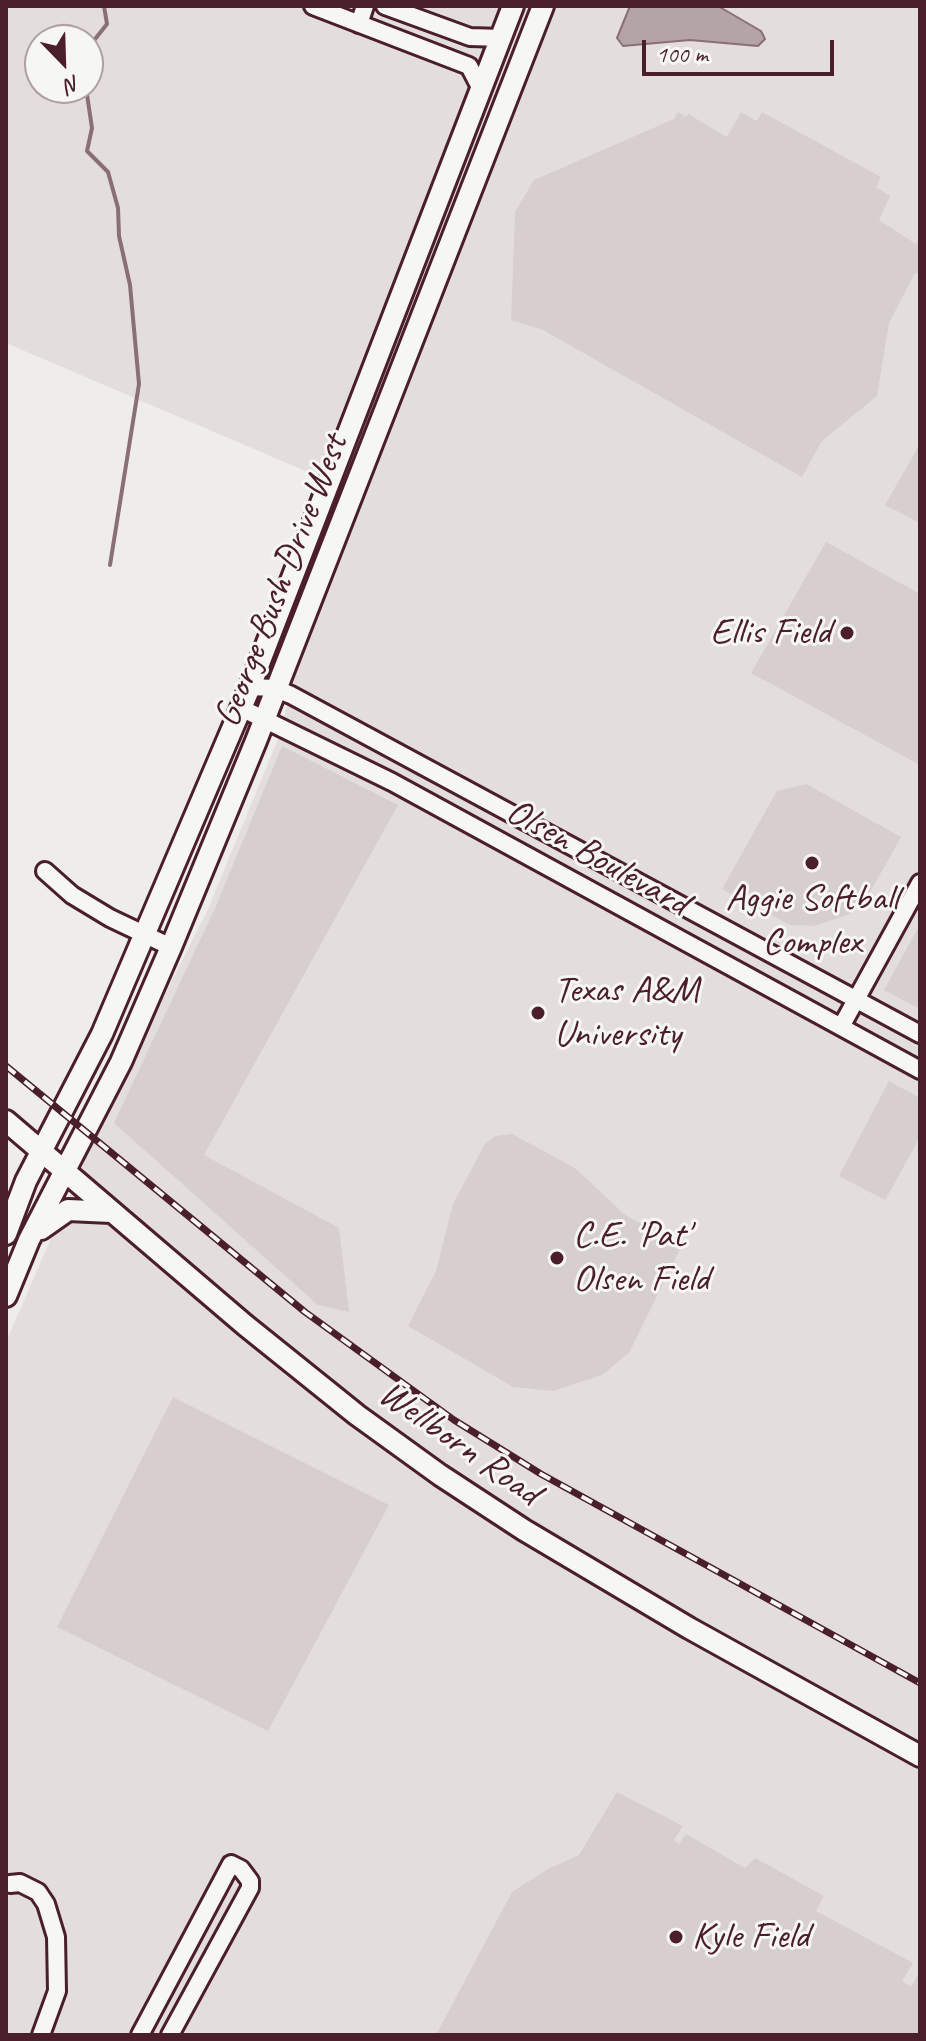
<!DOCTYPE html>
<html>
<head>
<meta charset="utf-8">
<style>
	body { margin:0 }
	#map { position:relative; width:926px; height:2041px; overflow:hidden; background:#efedea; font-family:Caveat,sans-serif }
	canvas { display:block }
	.frame { position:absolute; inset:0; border:8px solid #4a1f2b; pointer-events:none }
	.north { position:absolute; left:24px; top:24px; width:80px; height:80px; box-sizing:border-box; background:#f6f6f2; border:2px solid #b1a0a2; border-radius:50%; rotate:157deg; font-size:22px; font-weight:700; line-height:32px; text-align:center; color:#4a1f2b }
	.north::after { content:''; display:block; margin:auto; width:28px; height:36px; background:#4a1f2b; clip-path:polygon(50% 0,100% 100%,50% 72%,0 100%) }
	.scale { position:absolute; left:642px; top:40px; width:192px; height:36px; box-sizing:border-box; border:4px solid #4a1f2b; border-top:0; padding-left:10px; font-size:24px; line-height:28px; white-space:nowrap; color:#4a1f2b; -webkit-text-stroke:6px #f6f6f2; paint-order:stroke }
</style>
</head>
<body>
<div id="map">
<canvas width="926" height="2041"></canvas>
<div class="frame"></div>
<div class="north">N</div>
<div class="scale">100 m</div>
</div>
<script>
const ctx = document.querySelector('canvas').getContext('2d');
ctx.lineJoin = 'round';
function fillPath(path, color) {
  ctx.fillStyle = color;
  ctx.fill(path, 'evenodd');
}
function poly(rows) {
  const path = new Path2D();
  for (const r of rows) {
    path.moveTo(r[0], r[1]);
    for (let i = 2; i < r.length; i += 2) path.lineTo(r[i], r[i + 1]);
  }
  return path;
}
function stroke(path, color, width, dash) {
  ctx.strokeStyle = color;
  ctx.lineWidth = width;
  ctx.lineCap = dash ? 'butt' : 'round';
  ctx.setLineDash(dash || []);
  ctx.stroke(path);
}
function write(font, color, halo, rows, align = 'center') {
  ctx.font = font + ' Caveat,sans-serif';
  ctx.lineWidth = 6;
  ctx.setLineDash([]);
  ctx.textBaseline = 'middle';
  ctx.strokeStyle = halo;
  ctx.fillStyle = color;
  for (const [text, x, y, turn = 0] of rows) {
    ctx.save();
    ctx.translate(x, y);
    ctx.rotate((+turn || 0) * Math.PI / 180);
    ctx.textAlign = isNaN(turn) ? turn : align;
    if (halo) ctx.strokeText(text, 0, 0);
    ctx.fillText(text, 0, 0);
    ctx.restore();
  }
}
const built = poly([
	[6,6,920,6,920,2035,6,2035,6,1342,104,1116,208,909,278,739,298,666,364,496,6,343],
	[40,40,88,40,88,88,40,88]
]);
const green = poly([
	[678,112,686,117,688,114,727,137,741,112,757,121,762,112,881,177,876,187,890,196,879,220,916,244,920,238,920,274,915,273,889,323,877,396,822,441,802,477,543,330,511,320,515,212,534,180,674,119],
	[920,444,920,523,885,505],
	[826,542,920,594,920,765,751,673],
	[282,746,398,805,204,1155,339,1228,349,1312,318,1305,114,1123,216,906],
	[806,784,901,837,869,894,850,914,814,926,790,925,722,889,777,791],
	[920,924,920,1009,884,990],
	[889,1081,920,1098,920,1137,885,1200,839,1176],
	[512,1134,575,1168,625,1215,682,1245,629,1353,602,1375,553,1391,513,1387,408,1326,436,1271,453,1204,485,1144,495,1136],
	[173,1397,389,1505,268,1731,57,1627],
	[617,1792,683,1826,674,1840,679,1844,686,1834,745,1868,755,1858,824,1896,816,1911,913,1963,902,1981,911,1987,920,1971,920,2035,436,2035,512,1892,548,1869,579,1855]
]);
const water = poly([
	[630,6,718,6,761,31,765,39,758,46,690,40,623,46,617,38,630,6]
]);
const stream = poly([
	[88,48,107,24,104,6],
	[86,88,92,128,87,151,108,172,118,208,119,236,130,285,139,384,110,565]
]);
const minor = poly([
	[313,6,469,66,481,89],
	[385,6,470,37,501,38],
	[359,24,365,6],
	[250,687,274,688,291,695,920,1034],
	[241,708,392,782,920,1070],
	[45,871,72,895,110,918,171,947],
	[841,1027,920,883],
	[10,1884,20,1883,38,1892,46,1904,56,1937,57,1991,41,2035],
	[140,2035,231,1864,241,1869,250,1881,250,1888,170,2035]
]);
const major = poly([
	[6,1121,245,1325,357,1415,440,1475,524,1530,689,1628,920,1756],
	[41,1229,68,1210,111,1212],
	[6,1234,26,1181,102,1034,250,687,513,6],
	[6,1296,29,1240,121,1062,171,947,256,741,543,6]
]);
const rail = poly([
	[6,1066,305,1312,454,1420,541,1474,920,1683]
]);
const markers = [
	[847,633,8,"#4a1f2b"],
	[812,863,8,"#4a1f2b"],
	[538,1013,8,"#4a1f2b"],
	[557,1258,8,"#4a1f2b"],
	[676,1937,8,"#4a1f2b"]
];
const streetNames = [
	["George Bush Drive West",282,581,-69],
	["Olsen Boulevard",597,858,29],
	["Wellborn Road",459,1444,35]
];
const poiNames = [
	["Ellis Field",831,633,"right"],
	["Aggie Softball",812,899,"center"],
	["Complex",812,943,"center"],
	["Texas A&M",554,991],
	["University",554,1035],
	["C.E. 'Pat'",573,1236],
	["Olsen Field",573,1280],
	["Kyle Field",692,1937]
];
fillPath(built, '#e3dedc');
fillPath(green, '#d7cfce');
fillPath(water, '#b4a4a5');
stroke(water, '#8a6f74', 2);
stroke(stream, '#8a6f74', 4);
stroke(minor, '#4a1f2b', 22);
stroke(major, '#4a1f2b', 26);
stroke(minor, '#f6f6f2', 16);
stroke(major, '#f6f6f2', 20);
stroke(rail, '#4a1f2b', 7);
stroke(rail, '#f6f6f2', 4, [12]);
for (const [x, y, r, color] of markers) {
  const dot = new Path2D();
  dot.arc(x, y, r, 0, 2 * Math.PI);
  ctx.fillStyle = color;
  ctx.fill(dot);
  stroke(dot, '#f6f6f2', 3);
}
write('38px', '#4a1f2b', '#f6f6f2', streetNames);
write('38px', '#4a1f2b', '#f6f6f2', poiNames, 'left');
</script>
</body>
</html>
